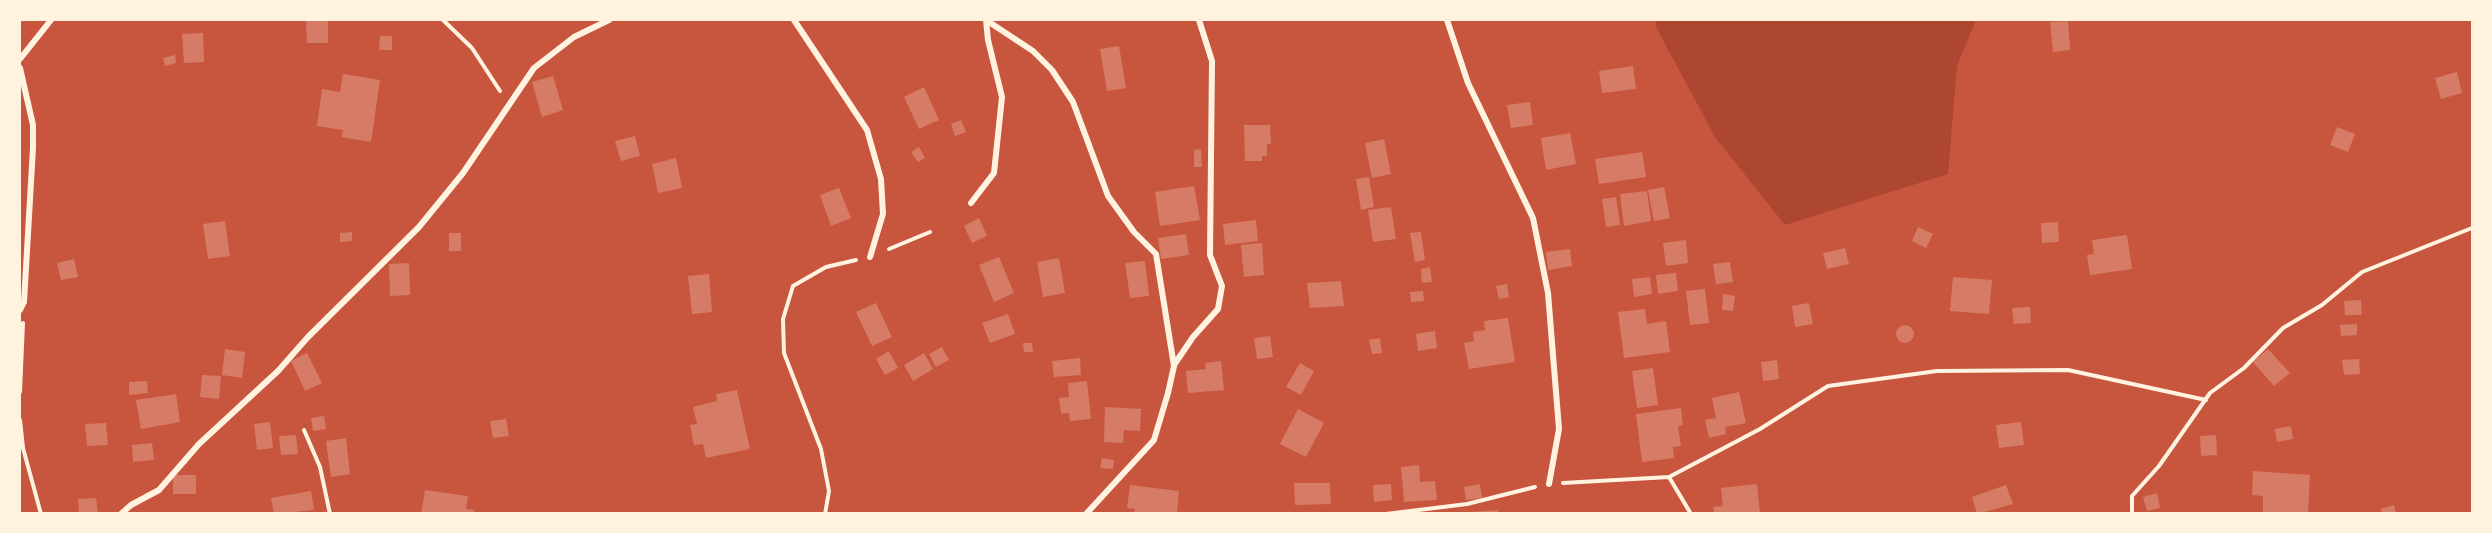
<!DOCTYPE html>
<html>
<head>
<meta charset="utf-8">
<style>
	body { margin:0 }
	#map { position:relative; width:2492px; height:533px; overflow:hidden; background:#c8553d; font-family:"Alegreya Sans",sans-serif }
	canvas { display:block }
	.frame { position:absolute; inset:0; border:21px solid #fff3e0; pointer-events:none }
</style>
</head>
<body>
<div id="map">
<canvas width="2492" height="533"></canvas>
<div class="frame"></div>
</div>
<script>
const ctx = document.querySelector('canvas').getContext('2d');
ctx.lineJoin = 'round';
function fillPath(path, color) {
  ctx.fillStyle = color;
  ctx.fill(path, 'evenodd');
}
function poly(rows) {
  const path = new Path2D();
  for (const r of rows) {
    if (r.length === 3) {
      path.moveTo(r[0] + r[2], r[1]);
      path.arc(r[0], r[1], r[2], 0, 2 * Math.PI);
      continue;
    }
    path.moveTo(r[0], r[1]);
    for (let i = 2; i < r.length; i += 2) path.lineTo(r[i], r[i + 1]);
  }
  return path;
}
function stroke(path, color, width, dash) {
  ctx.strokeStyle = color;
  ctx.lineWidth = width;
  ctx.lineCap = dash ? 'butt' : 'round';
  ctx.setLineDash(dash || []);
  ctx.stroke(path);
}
const green = poly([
	[1656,20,1976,20,1957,66,1948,174,1785,225,1715,137,1656,27]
]);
const building = poly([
	[306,20,328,20,328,43,307,43],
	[2068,21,2070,50,2053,52,2050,22],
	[203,33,204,62,184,63,182,34],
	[380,36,392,36,392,50,379,50],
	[1119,46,1126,88,1107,91,1100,49],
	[175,55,176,63,165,66,163,58],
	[1633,66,1636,89,1602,93,1599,71],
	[2457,72,2462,93,2441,99,2435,78],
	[343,74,380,80,371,142,342,137,343,130,317,126,322,89,340,92],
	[553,76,563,110,542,117,532,82],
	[924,87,939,120,919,129,904,97],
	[1530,102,1533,125,1511,128,1507,105],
	[961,120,966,132,955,136,951,124],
	[1244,125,1270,125,1271,144,1267,144,1267,156,1262,156,1262,161,1245,161],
	[2337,127,2355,134,2348,152,2330,145],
	[1570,133,1576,164,1546,170,1541,138],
	[635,136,640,156,621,161,615,141],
	[1384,139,1391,174,1372,178,1365,143],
	[919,147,925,158,918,162,911,152],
	[1201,149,1202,167,1194,167,1194,150],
	[1642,152,1646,177,1599,184,1595,159],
	[676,158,682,188,658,193,652,164],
	[1369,177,1374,207,1361,210,1356,179],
	[1194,186,1200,220,1160,226,1155,192],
	[1664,187,1670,218,1654,221,1648,190],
	[839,188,851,218,831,226,820,195],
	[1647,191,1651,221,1624,226,1620,194],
	[1616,197,1620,225,1606,227,1602,199],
	[1391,207,1396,239,1373,242,1368,210],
	[979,218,987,236,972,243,964,226],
	[1256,220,1258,241,1225,245,1223,224],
	[225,221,230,256,208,259,203,224],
	[2058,222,2059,242,2042,243,2041,223],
	[1918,227,1933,234,1926,248,1912,241],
	[352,232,352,241,340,242,340,233],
	[1421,232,1425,260,1415,262,1410,233],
	[449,233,461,233,461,251,449,251],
	[1186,234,1189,255,1161,259,1158,238],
	[2127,235,2132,269,2090,275,2087,255,2094,254,2092,240],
	[1686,240,1688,263,1666,266,1663,243],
	[1262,243,1264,275,1244,277,1241,245],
	[1845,248,1849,264,1827,269,1823,253],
	[1570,249,1572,266,1548,270,1546,252],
	[999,257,1014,293,994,302,979,265],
	[1059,258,1065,293,1043,297,1037,262],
	[74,259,78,277,61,280,57,263],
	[1145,261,1149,296,1130,298,1125,263],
	[1730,262,1733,282,1716,284,1713,264],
	[409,263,410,295,390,296,389,264],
	[1430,267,1432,282,1422,283,1421,269],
	[1676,273,1678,291,1658,294,1656,275],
	[709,274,712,312,692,314,688,276],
	[1650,277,1652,294,1634,297,1632,279],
	[1953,277,1992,280,1989,314,1950,311],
	[1341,281,1344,306,1310,308,1307,283],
	[1507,284,1509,297,1499,299,1496,286],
	[1705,289,1709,323,1690,325,1686,291],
	[1423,291,1424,301,1411,302,1410,292],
	[1723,294,1735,296,1733,311,1722,310],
	[2361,300,2362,315,2345,315,2344,301],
	[876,303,892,337,872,346,856,312],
	[1809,303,1813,324,1795,327,1792,306],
	[2030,307,2031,323,2014,324,2012,308],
	[1645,309,1647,324,1666,321,1670,352,1624,358,1618,312],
	[1008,314,1015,334,990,343,982,323],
	[1508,318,1515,362,1469,369,1464,343,1474,341,1473,332,1485,330,1484,321],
	[2357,324,2357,335,2341,336,2340,325],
	[1905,334,9],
	[1435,331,1437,348,1418,351,1416,334],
	[1270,336,1273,357,1257,359,1254,338],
	[1380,338,1382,353,1372,354,1369,340],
	[1023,343,1032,343,1033,352,1024,352],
	[942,347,949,360,936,367,929,354],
	[225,349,245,352,242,378,222,375],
	[2268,349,2290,373,2274,386,2253,362],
	[889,351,898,368,885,375,876,359],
	[307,353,322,383,305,391,291,361],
	[924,353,933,369,913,381,904,365],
	[1080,358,1081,375,1054,377,1052,361],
	[2359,359,2360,374,2344,375,2342,360],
	[1777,360,1779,379,1763,381,1761,362],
	[1221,361,1224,390,1188,393,1186,371,1206,369,1205,363],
	[1300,363,1314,371,1301,395,1286,387],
	[1653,368,1658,405,1637,408,1632,371],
	[202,375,221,376,219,399,200,397],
	[147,381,148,393,129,395,129,382],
	[1087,381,1091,419,1070,421,1069,413,1061,414,1059,398,1069,397,1068,383],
	[737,390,750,449,706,458,703,444,694,445,690,425,697,424,693,407,717,401,716,394],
	[1739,392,1746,423,1725,427,1726,434,1709,438,1705,420,1716,418,1712,398],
	[176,394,180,422,141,429,136,400],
	[1105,407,1141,409,1140,431,1124,430,1123,443,1104,442],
	[1681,408,1683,425,1678,426,1681,446,1673,447,1674,458,1642,462,1636,414],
	[1298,409,1324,423,1306,457,1280,444],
	[324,416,326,429,313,431,311,418],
	[506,419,509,436,493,438,490,421],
	[270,422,273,448,257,450,254,424],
	[2021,422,2024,445,1999,448,1996,425],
	[106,423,108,445,87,446,85,424],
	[2291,426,2293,439,2277,442,2275,429],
	[296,435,298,454,281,455,279,436],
	[2216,435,2217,455,2201,456,2200,436],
	[346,438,350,474,331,477,326,441],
	[152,443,154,460,133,462,132,445],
	[1102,458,1114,460,1113,469,1100,468],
	[1419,465,1420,482,1435,481,1437,500,1404,502,1401,467],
	[2253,471,2310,475,2308,514,2263,514,2263,496,2252,495],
	[173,475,196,475,196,494,173,494],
	[1294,483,1330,483,1331,504,1295,505],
	[1391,484,1392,500,1374,502,1373,485],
	[1480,484,1482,498,1466,500,1464,487],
	[1757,484,1760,514,1714,514,1713,507,1723,506,1721,488],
	[1130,485,1179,491,1177,514,1134,514,1135,509,1127,508],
	[2006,485,2013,504,1977,514,1972,497],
	[425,490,468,496,466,509,474,510,473,514,421,514],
	[311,491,314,510,274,514,271,498],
	[2157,493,2160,508,2147,511,2143,497],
	[96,498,98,514,79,514,78,499],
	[2394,505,2396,514,2382,514,2381,509],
	[1498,510,1498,514,1472,514,1472,512]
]);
const path = poly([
	[443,20,472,48,500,91],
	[889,249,930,232],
	[20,392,23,323],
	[20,420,23,448,41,514],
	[304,430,320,467,330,514],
	[1669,477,1691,514],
	[1563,483,1669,477,1760,429,1828,386,1937,371,2068,370,2206,400],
	[825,514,829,491,821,449,784,353,783,319,793,286,826,267,856,260],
	[1386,514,1467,504,1535,487],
	[2132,514,2132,496,2159,466,2210,393,2244,368,2283,328,2322,305,2362,272,2472,228]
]);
const minor = poly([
	[794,20,867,130,881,179,883,214,870,257],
	[986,20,1033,51,1052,70,1073,102,1108,196,1134,232,1156,254,1174,366,1168,393,1154,440,1086,514],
	[1447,20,1468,83,1533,218,1548,293,1559,429,1549,484],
	[20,59,51,20],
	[20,68,33,125,33,148,24,302,20,310],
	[971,203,994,173,1002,97,988,40,986,20],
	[1174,365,1193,337,1218,309,1222,286,1210,255,1212,61,1199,20],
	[121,514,131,505,159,490,199,444,278,371,308,337,419,227,463,173,534,68,574,37,609,20]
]);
fillPath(green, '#ae4732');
fillPath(building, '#d67c66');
stroke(path, '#fff3e0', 4);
stroke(minor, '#fff3e0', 6);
</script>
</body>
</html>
